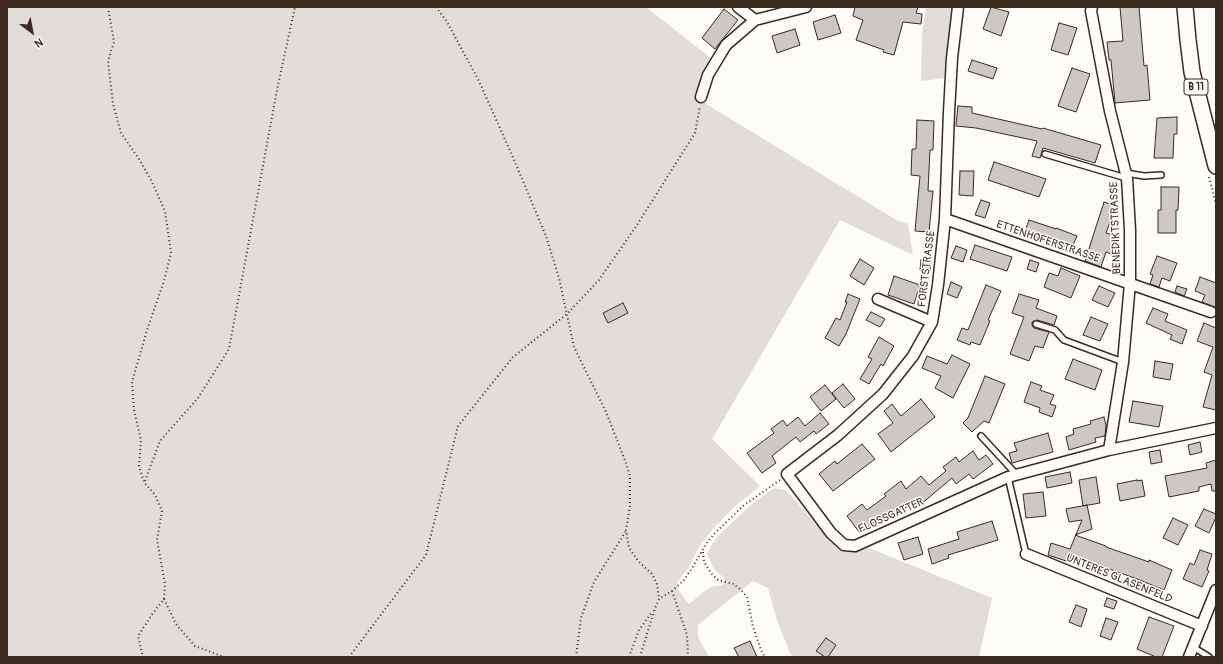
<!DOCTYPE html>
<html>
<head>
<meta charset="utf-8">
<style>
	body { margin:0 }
	#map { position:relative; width:1223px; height:664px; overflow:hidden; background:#fdfcf7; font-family:Pangolin,sans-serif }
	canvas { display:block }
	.frame { position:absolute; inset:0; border:8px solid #3b2a1e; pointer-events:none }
	.north { position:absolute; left:12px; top:12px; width:40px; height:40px; -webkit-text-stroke:3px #fdfcf7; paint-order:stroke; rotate:148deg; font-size:11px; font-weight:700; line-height:16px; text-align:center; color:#3b2a1e }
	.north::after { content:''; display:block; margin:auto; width:14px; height:18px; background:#3b2a1e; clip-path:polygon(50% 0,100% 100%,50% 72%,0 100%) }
</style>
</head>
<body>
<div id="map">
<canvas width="1223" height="664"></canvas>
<div class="frame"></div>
<div class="north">N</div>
</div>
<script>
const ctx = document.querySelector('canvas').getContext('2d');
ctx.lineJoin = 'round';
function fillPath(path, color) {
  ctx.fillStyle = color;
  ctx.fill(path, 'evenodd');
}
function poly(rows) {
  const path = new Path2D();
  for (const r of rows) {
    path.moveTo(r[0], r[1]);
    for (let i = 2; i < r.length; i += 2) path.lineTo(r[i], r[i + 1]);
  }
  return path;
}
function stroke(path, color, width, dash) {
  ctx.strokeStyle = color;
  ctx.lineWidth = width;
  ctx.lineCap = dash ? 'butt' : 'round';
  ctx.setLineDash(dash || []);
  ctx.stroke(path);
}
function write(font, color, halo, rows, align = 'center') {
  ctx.font = font + ' Pangolin,sans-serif';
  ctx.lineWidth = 3;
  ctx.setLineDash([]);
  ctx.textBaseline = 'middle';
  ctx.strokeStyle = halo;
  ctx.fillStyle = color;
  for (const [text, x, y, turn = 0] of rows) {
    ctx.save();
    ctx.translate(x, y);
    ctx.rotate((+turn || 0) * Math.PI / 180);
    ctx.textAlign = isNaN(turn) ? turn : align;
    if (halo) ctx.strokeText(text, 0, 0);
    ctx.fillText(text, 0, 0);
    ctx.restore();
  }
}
const green = poly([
	[7,7,646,7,712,59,706,72,698,99,898,221,908,224,913,255,840,220,712,439,760,486,734,507,712,530,699,547,688,569,677,582,679,591,689,604,710,587,723,585,724,578,714,569,707,554,713,543,720,534,753,503,774,488,786,490,837,548,850,551,864,546,992,598,979,657,794,657,790,653,777,620,768,588,753,581,698,625,698,637,709,657,7,657],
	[926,7,953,7,949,37,950,45,945,78,921,81,922,34]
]);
const building = poly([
	[855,7,918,7,916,13,922,14,921,24,903,22,894,55,883,52,884,50,856,40,863,20,853,16,855,7],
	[991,7,1009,12,1001,36,983,29,991,7],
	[1120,7,1139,7,1144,66,1147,65,1150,100,1115,103,1111,60,1109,60,1107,42,1123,41,1120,7],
	[724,9,738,20,715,49,702,38,724,9],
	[835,15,841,33,818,40,813,22,835,15],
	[1059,23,1077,28,1068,55,1051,50,1059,23],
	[795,29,800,45,777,53,772,36,795,29],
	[972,60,997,68,993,79,968,71,972,60],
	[1072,68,1090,74,1076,112,1058,106,1072,68],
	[958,106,972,107,972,113,1042,129,1043,128,1101,145,1095,163,1043,148,1040,158,1032,156,1037,141,976,128,956,126,958,106],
	[1177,117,1177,134,1174,134,1173,158,1154,158,1157,118,1177,117],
	[917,120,934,121,933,150,930,150,928,191,933,191,929,232,915,231,920,176,911,175,912,149,916,149,917,120],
	[994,162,1046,179,1039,197,988,180,994,162],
	[960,171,974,171,973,196,959,195,960,171],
	[1161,187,1179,187,1178,210,1176,210,1176,233,1158,233,1158,210,1161,210,1161,187],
	[981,200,990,203,985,218,975,215,981,200],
	[1104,202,1116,206,1106,233,1120,237,1114,255,1106,252,1101,267,1085,261,1104,202],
	[1029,220,1056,229,1056,228,1077,236,1070,252,1050,244,1050,243,1024,234,1029,220],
	[975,245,1012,257,1007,271,970,259,975,245],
	[956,246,967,250,963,262,951,258,956,246],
	[1157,256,1177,263,1170,281,1162,278,1159,287,1150,284,1153,275,1150,274,1157,256],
	[860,259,874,268,864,285,850,276,860,259],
	[921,260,931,261,930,271,920,270,921,260],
	[1030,260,1039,263,1036,272,1027,269,1030,260],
	[1061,268,1080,276,1071,298,1044,287,1049,273,1058,276,1061,268],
	[894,276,920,285,914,304,888,295,894,276],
	[1200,277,1216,283,1216,308,1202,302,1205,295,1195,291,1200,277],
	[951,282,962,287,957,298,947,294,951,282],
	[986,285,1001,291,988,320,990,321,980,345,971,342,970,345,957,340,962,328,968,330,986,285],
	[1099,286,1115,293,1108,307,1092,300,1099,286],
	[1177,286,1187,289,1184,296,1175,292,1177,286],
	[848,294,860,299,846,334,839,346,825,338,836,318,840,320,847,302,845,302,848,294],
	[1019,294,1039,300,1036,308,1057,316,1054,325,1037,320,1032,322,1032,325,1034,328,1049,332,1043,348,1035,346,1029,361,1010,354,1024,317,1012,313,1019,294],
	[623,303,628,313,608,323,603,313,623,303],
	[1153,308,1168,314,1165,321,1187,330,1182,344,1170,339,1172,335,1146,323,1153,308],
	[871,312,885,319,880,327,866,320,871,312],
	[1091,317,1108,324,1100,341,1083,335,1091,317],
	[1204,323,1216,328,1216,410,1203,407,1212,375,1204,372,1213,347,1197,341,1204,323],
	[879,337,894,346,883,366,881,364,869,384,860,379,872,359,868,357,879,337],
	[952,355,970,364,953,398,935,388,941,376,922,368,927,356,947,364,952,355],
	[1073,359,1102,370,1095,390,1065,379,1073,359],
	[1155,361,1173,364,1170,380,1153,377,1155,361],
	[985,376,1005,384,989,423,984,421,972,432,963,423,968,418,985,376],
	[1031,382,1042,386,1040,390,1054,395,1050,404,1056,406,1052,417,1039,412,1040,408,1024,402,1031,382],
	[843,384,855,399,844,408,832,393,843,384],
	[825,385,836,399,821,411,810,397,825,385],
	[921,399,935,417,891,452,878,434,893,423,884,411,892,404,901,416,921,399],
	[1133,401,1163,406,1159,427,1129,422,1133,401],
	[820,413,829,424,816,434,814,431,800,442,796,437,772,456,776,463,762,473,747,453,774,433,771,429,783,420,787,426,798,417,805,426,820,413],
	[1104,417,1106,425,1105,436,1095,438,1096,442,1069,450,1066,437,1074,434,1073,429,1091,424,1090,421,1104,417],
	[1048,433,1053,452,1012,463,1009,453,1017,451,1014,443,1048,433],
	[1200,442,1202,452,1190,455,1188,445,1200,442],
	[862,444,875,459,833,491,819,474,835,461,837,464,862,444],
	[1160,450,1162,462,1151,464,1149,452,1160,450],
	[973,451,979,460,986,455,993,464,973,479,969,474,956,484,952,478,920,505,916,500,893,517,889,511,860,533,847,516,862,504,867,510,886,496,884,494,901,481,906,489,921,476,929,485,946,471,943,467,956,457,959,462,973,451],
	[1216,460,1216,491,1212,491,1211,484,1199,487,1199,491,1169,497,1165,476,1207,468,1206,463,1216,460],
	[1070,472,1072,483,1047,488,1045,477,1070,472],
	[1096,477,1100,503,1083,506,1079,480,1096,477],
	[1137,480,1137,481,1142,480,1145,496,1120,501,1117,484,1137,480],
	[1043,492,1046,516,1026,518,1023,494,1043,492],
	[1087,505,1092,529,1075,535,1106,546,1106,547,1149,562,1149,560,1172,570,1164,590,1137,579,1071,555,1069,562,1048,555,1051,543,1070,549,1082,520,1069,522,1066,509,1087,505],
	[1204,509,1216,514,1216,517,1209,533,1195,526,1204,509],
	[1173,518,1188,525,1178,545,1163,538,1173,518],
	[992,521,998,540,948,555,949,558,932,564,928,549,959,539,957,532,992,521],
	[918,537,923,554,904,560,898,543,918,537],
	[1200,550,1212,554,1207,570,1209,571,1202,587,1183,579,1190,563,1194,565,1200,550],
	[1107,598,1117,601,1114,609,1104,606,1107,598],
	[1076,605,1087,609,1081,627,1069,622,1076,605],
	[1149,617,1174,626,1162,657,1156,657,1137,649,1149,617],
	[1106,618,1118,622,1111,640,1100,636,1106,618],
	[826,638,836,645,828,657,825,657,816,651,826,638],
	[750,641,757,657,739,657,734,648,750,641]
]);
const path = poly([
	[108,7,114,42,108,61,113,104,121,133,139,159,151,180,165,211,171,253,164,281,147,330,132,382,134,410,141,440,139,466,144,482,155,495,162,511,157,540,165,584,164,599,153,613,138,636,143,657],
	[436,7,447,22,479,81,515,162,546,236,559,278,574,347,606,412,626,463,630,476,630,506,626,530,629,548,639,562,652,574,657,584,659,599],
	[1209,177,1216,204],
	[145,481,160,441,198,398,229,349,277,90,295,7],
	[703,552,704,562,711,573,718,580,734,584,741,590,747,597,753,627,761,650,765,657],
	[672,591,687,635,688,657],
	[164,599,176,624,195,646,224,657],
	[349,657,426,555,458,426,513,357,567,314,599,280,637,225,695,133,700,106],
	[576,657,581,618,594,582,626,531],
	[629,657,639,630,652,612],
	[640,657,654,611,659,599,672,591,684,580,692,568,708,541,716,532,743,506,780,480]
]);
const lane = poly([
	[1045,154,1126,178],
	[1126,173,1144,176,1161,175],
	[1036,324,1055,330,1064,340,1123,362],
	[981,436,1017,475],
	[1008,477,1026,554],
	[1193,647,1209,657]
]);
const street = poly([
	[738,7,755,20],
	[958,7,952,58,949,112,945,219,938,285,932,322,913,356,883,394,838,435,787,474,831,533,844,545,855,546,1008,477,1109,450,1216,428],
	[1092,7,1091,11,1110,111,1127,178,1130,230,1130,283,1123,362,1109,450],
	[701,97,708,75,726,45,755,20,806,7],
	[945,219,1211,312],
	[878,299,932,322],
	[1026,554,1202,626],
	[1189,657,1216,590]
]);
const primary = poly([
	[1185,7,1188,40,1192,72,1216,166]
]);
const shields = [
	[1196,87,24]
];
const shieldNames = [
	["B 11",1196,87]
];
const streetNames = [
	["BENEDIKTSTRASSE",1116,228,-92],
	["ETTENHOFERSTRASSE",1048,242,19],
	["FORSTSTRASSE",927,269,-83],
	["FLOSSGATTER",891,516,-24],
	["UNTERES GLASENFELD",1119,579,22]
];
fillPath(green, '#e1ded7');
fillPath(building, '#cdc8c2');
stroke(building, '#3b2a1e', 1);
stroke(lane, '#3b2a1e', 8);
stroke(street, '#3b2a1e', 13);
stroke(primary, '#3b2a1e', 18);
stroke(path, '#3b2a1e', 2, [1, 3]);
stroke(lane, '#fdfcf7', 5);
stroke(street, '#fdfcf7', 10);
stroke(primary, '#fdfcf7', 15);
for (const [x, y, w] of shields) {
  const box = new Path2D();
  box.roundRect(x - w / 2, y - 8, w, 16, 3);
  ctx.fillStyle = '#fdfcf7';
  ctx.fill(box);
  stroke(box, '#3b2a1e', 1);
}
write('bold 10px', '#3b2a1e', null, shieldNames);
write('11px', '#3b2a1e', '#fdfcf7', streetNames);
</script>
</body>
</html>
